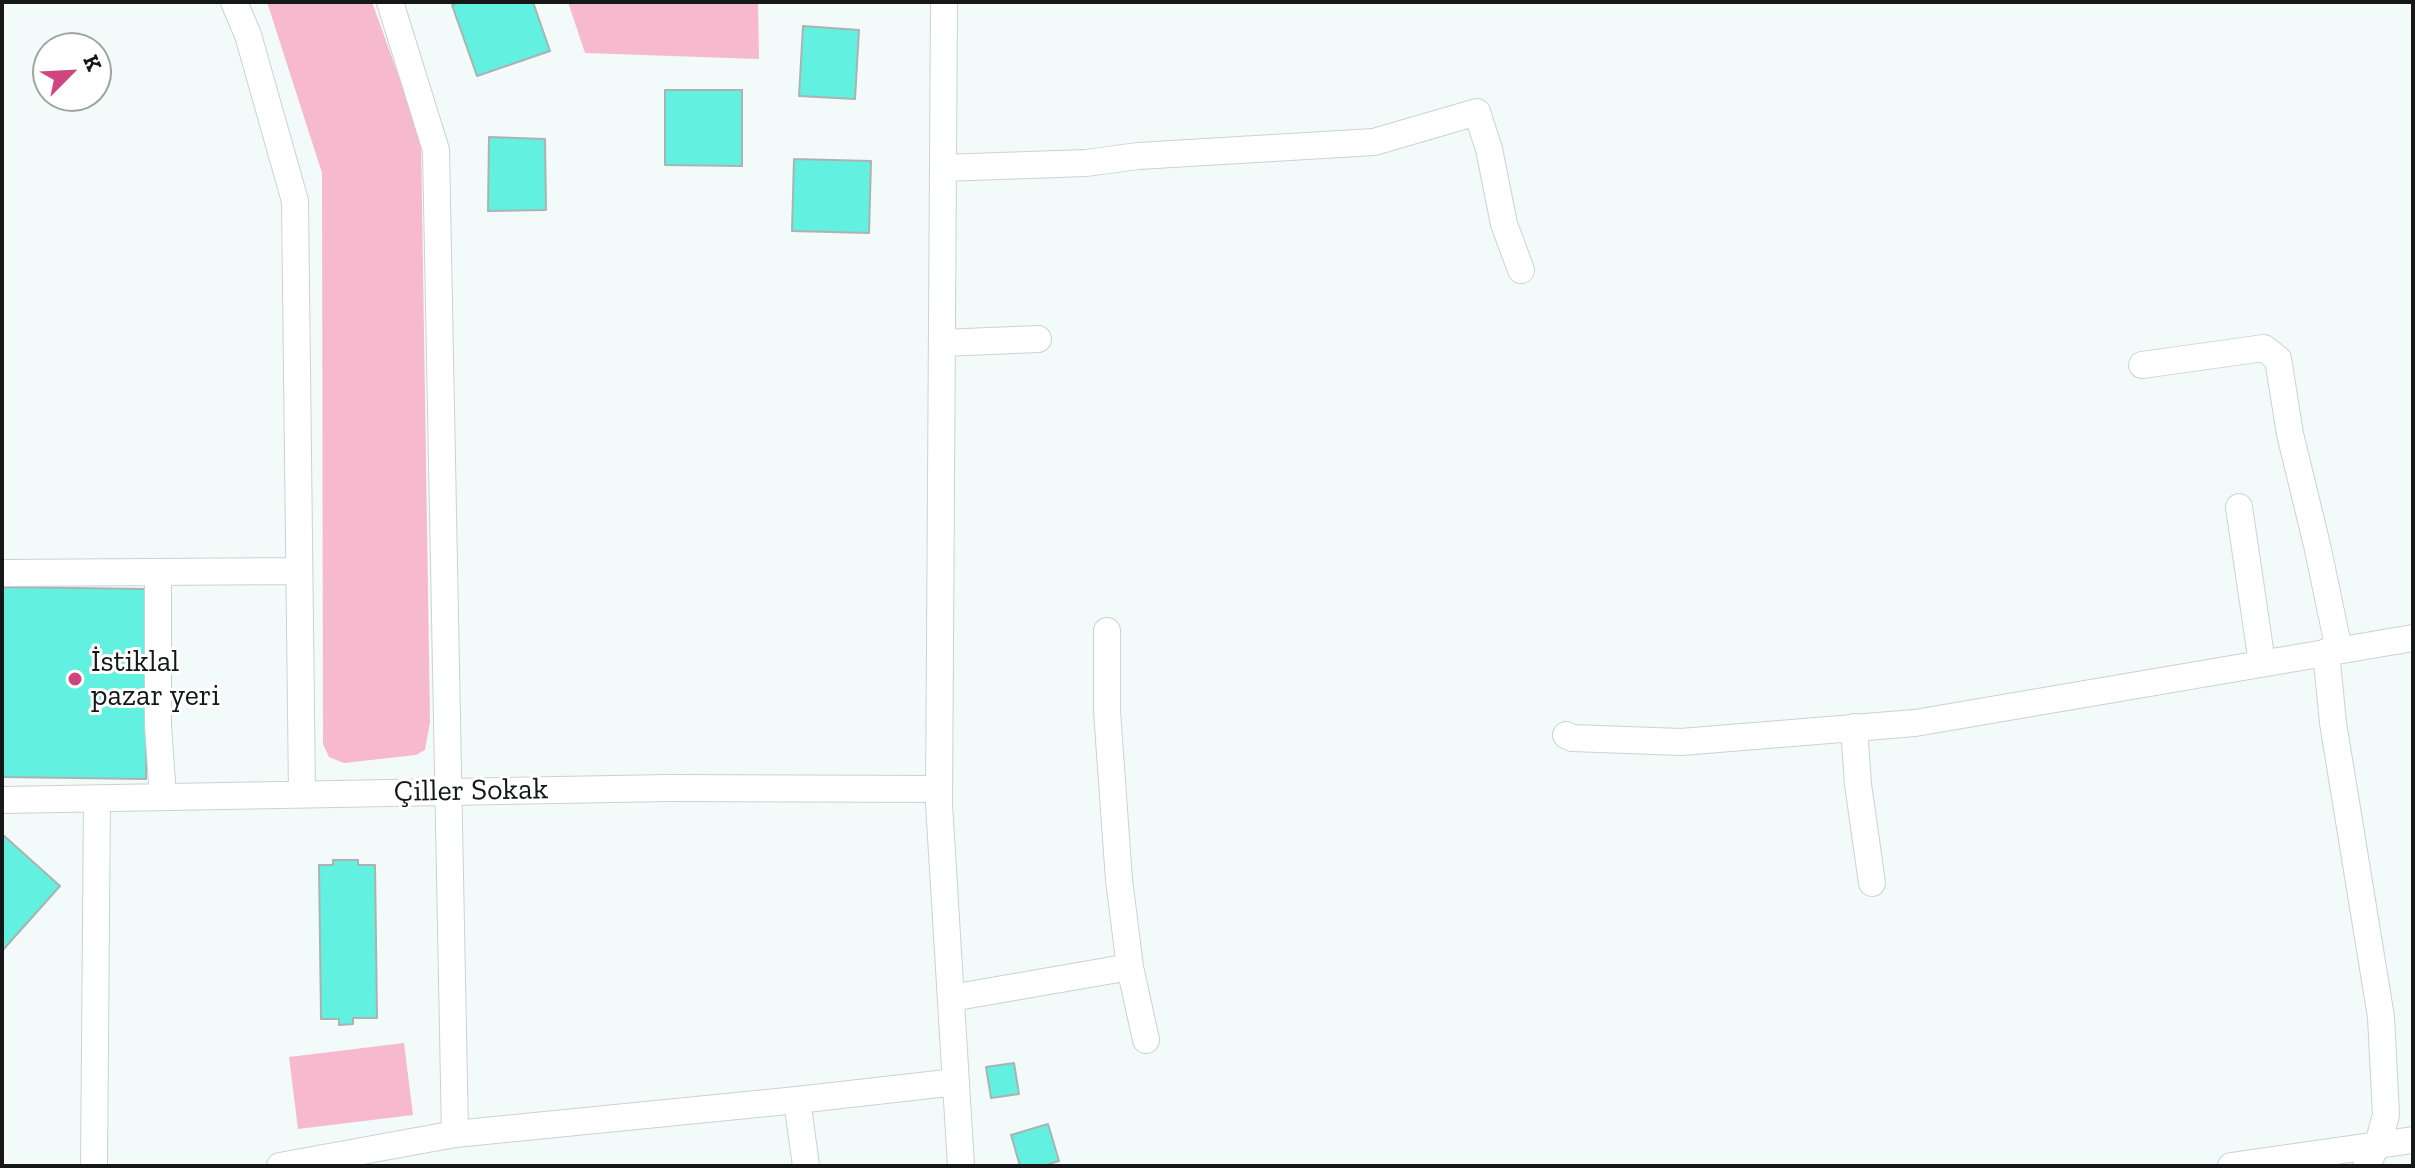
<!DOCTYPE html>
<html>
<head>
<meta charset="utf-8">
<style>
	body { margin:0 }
	#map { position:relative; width:2415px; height:1168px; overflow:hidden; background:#f2fbf9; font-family:"Zilla Slab",serif }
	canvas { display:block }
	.frame { position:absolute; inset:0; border:4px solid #151817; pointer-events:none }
	.north { position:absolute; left:32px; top:32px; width:80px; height:80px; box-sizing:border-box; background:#fff; border:2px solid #a1a3a2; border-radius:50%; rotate:66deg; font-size:22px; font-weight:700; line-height:32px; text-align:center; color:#151817 }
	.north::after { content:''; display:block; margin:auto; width:28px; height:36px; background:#cf457f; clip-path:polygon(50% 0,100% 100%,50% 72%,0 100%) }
</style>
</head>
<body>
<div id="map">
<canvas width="2415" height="1168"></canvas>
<div class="frame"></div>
<div class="north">K</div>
</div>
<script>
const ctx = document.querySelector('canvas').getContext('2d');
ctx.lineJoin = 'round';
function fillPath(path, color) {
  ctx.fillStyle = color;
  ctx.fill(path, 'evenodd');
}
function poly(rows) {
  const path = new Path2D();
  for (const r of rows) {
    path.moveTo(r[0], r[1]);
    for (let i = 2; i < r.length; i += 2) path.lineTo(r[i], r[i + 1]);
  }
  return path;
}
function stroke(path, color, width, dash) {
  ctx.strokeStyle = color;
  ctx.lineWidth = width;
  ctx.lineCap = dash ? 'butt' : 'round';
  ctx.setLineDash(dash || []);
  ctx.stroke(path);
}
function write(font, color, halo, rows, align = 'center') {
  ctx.font = font + ' "Zilla Slab",serif';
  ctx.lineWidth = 6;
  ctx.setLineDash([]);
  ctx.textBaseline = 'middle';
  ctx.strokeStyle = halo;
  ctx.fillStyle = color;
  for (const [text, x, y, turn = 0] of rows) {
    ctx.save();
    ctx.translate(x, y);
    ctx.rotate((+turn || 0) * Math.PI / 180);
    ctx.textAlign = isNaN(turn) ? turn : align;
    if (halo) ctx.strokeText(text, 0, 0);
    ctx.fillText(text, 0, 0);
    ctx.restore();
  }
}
const green = poly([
	[267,2,372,2,421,138,430,722,425,750,416,755,344,763,329,757,323,744,322,173],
	[568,2,758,2,759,59,585,53],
	[404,1043,413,1115,298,1129,289,1057]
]);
const building = poly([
	[460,2,533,2,550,51,477,76,452,5,460,2],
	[803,26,859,30,855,99,799,96,803,26],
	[665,90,742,90,742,166,665,165,665,90],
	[489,137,545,139,546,210,488,211,489,137],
	[794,159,871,161,869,233,792,231,794,159],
	[2,587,147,589,146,779,2,777,2,587],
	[2,834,60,886,2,951,2,834],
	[333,860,358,860,358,865,375,865,377,1018,353,1018,353,1024,339,1025,339,1019,321,1019,319,865,333,865,333,860],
	[1014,1063,1019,1094,991,1098,986,1067,1014,1063],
	[1048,1124,1059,1161,1042,1166,1020,1166,1011,1135,1048,1124]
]);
const minor = poly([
	[234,2,248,35,295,201,302,794],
	[390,2,436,150,455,1134],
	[944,2,939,804,961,1166],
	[943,168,1086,163,1138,156,1374,142,1477,112,1489,149,1504,224,1521,270],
	[942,343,1038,339],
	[2142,365,2264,348,2278,359,2290,434,2317,545,2339,650],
	[2239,507,2262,663],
	[158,572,158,725,163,797],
	[2,573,299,571],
	[1107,631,1107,711,1119,880,1130,967,1146,1040],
	[2326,652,2333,723,2381,1017,2386,1115,2379,1141,2366,1166],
	[1854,727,1858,784,1872,883],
	[1566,735,1572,738,1681,742,1915,723,2413,638],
	[2,800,669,788,939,789],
	[951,998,1130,967],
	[94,1166,97,798],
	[280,1166,455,1134,797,1100],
	[806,1166,797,1100,956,1082],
	[2231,1166,2413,1140]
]);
const markers = [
	[75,679,8,"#cf457f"]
];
const poiNames = [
	["İstiklal",91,662],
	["pazar yeri",91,696]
];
const streetNames = [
	["Çiller Sokak",471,791,-1]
];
fillPath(green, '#f7b9cd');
fillPath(building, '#62f0e1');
stroke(building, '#abb3b2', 2);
stroke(minor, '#cad3d1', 28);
stroke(minor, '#fff', 26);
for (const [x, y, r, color] of markers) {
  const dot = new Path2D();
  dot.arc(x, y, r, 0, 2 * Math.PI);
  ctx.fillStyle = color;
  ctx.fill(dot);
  stroke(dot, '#fff', 3);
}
write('30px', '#151817', '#fff', poiNames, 'left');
write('30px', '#151817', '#fff', streetNames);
</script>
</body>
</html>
